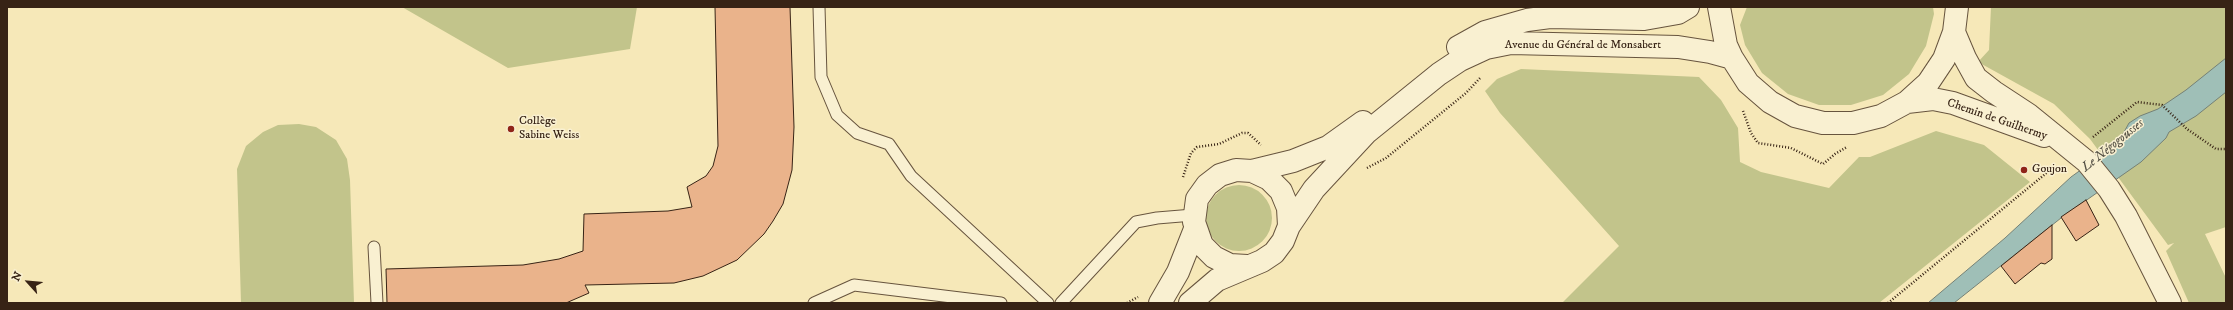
<!DOCTYPE html>
<html>
<head>
<meta charset="utf-8">
<style>
	body { margin:0 }
	#map { position:relative; width:2233px; height:310px; overflow:hidden; background:#f6e8b8; font-family:"IM FELL DW Pica",serif }
	canvas { display:block }
	.frame { position:absolute; inset:0; border:8px solid #372315; pointer-events:none }
	.north { position:absolute; left:8px; top:262px; width:40px; height:40px; -webkit-text-stroke:3px #f9f0d1; paint-order:stroke; rotate:297deg; font-size:11px; font-weight:700; line-height:16px; text-align:center; color:#372315 }
	.north::after { content:''; display:block; margin:auto; width:14px; height:18px; background:#372315; clip-path:polygon(50% 0,100% 100%,50% 72%,0 100%) }
</style>
</head>
<body>
<div id="map">
<canvas width="2233" height="310"></canvas>
<div class="frame"></div>
<div class="north">N</div>
</div>
<script>
const ctx = document.querySelector('canvas').getContext('2d');
ctx.lineJoin = 'round';
function fillPath(path, color) {
  ctx.fillStyle = color;
  ctx.fill(path, 'evenodd');
}
function poly(rows) {
  const path = new Path2D();
  for (const r of rows) {
    if (r.length === 3) {
      path.moveTo(r[0] + r[2], r[1]);
      path.arc(r[0], r[1], r[2], 0, 2 * Math.PI);
      continue;
    }
    path.moveTo(r[0], r[1]);
    for (let i = 2; i < r.length; i += 2) path.lineTo(r[i], r[i + 1]);
  }
  return path;
}
function stroke(path, color, width, dash) {
  ctx.strokeStyle = color;
  ctx.lineWidth = width;
  ctx.lineCap = dash ? 'butt' : 'round';
  ctx.setLineDash(dash || []);
  ctx.stroke(path);
}
function write(font, color, halo, rows, align = 'center') {
  ctx.font = font + ' "IM FELL DW Pica",serif';
  ctx.lineWidth = 3;
  ctx.setLineDash([]);
  ctx.textBaseline = 'middle';
  ctx.strokeStyle = halo;
  ctx.fillStyle = color;
  for (const [text, x, y, turn = 0] of rows) {
    ctx.save();
    ctx.translate(x, y);
    ctx.rotate((+turn || 0) * Math.PI / 180);
    ctx.textAlign = isNaN(turn) ? turn : align;
    if (halo) ctx.strokeText(text, 0, 0);
    ctx.fillText(text, 0, 0);
    ctx.restore();
  }
}
const green = poly([
	[402,7,637,7,630,49,508,68],
	[1747,7,1933,7,1934,14,1926,46,1909,74,1883,95,1851,105,1819,105,1788,94,1762,73,1745,45,1740,25],
	[1991,7,2226,7,2226,227,2205,234,2226,278,2226,303,2189,303,2166,251,2174,243,2168,245,2090,139,2054,104,1978,62,1989,50],
	[1521,69,1699,77,1721,100,1738,128,1740,162,1761,172,1829,188,1859,157,1870,157,1936,131,1984,145,2030,182,1879,303,1562,303,1619,246,1500,113,1485,91,1497,79],
	[299,124,316,127,336,140,347,159,350,180,354,303,241,303,237,169,246,146,263,132,278,125],
	[1239,218,33]
]);
const water = poly([
	[2226,58,2226,92,2196,116,2169,132,2166,138,2141,162,2061,218,1954,303,1928,303,2005,238,2071,177,2118,143,2129,123,2140,116,2158,109,2186,90,2226,58]
]);
const building = poly([
	[715,7,790,7,794,127,792,170,783,204,773,221,764,234,737,260,703,276,674,283,585,285,589,293,566,303,387,303,386,269,523,265,559,259,583,251,584,214,668,211,692,207,687,187,706,176,713,166,718,146,715,7],
	[2086,200,2099,225,2076,241,2061,217,2086,200],
	[2052,225,2052,259,2045,264,2041,263,2015,284,2001,266,2052,225]
]);
const path = poly([
	[1743,111,1751,133,1758,143,1791,148,1823,164,1835,154,1847,147],
	[2093,137,2137,102,2162,105,2187,129,2216,149,2226,149],
	[1367,168,1386,158,1466,93,1481,77],
	[1183,177,1191,153,1197,147,1219,144,1242,133,1248,133,1261,145],
	[1127,303,1138,297],
	[1888,303,2055,166]
]);
const lane = poly([
	[819,7,821,77,837,115,857,133,889,144,911,176,1048,303],
	[374,247,377,303],
	[814,303,854,285,1001,303],
	[1061,303,1136,222,1157,218,1193,215]
]);
const street = poly([
	[1719,7,1726,45,1732,58,1748,83,1770,102,1795,116,1823,123,1853,123,1881,116,1907,102,1928,83,1944,59,1954,32,1957,7],
	[1954,32,1965,58,1976,78,1994,92,2029,115,2087,162,2109,189,2126,216,2170,303],
	[1458,47,1485,32,1527,20,1550,17,1644,19,1678,13,1688,7],
	[1907,102,1933,99,1953,103,2044,136],
	[1252,171,1293,161,1328,147,1363,122],
	[1289,226,1314,189,1366,133,1439,74,1460,60,1486,48,1511,43,1678,47,1710,52,1732,58],
	[1160,303,1178,272,1195,229],
	[1190,303,1217,280,1262,261,1274,253,1283,241,1289,226,1288,208,1281,191,1269,179,1252,171,1236,170,1220,175,1207,185,1197,199,1194,222,1202,245,1214,257,1230,265,1247,266]
]);
const markers = [
	[511,129,4,"#8f2418"],
	[2024,170,4,"#8f2418"]
];
const streetNames = [
	["Avenue du Général de Monsabert",1583,46],
	["Chemin de Guilhermy",1997,120,19]
];
const poiNames = [
	["Collège",519,122],
	["Sabine Weiss",519,136],
	["Goujon",2032,170]
];
const waterNames = [
	["Le Négogousses",2113,146,-39]
];
fillPath(green, '#c2c48b');
fillPath(water, '#9fbfb7');
stroke(water, '#758176', 1);
fillPath(building, '#eab38b');
stroke(building, '#372315', 1);
stroke(lane, '#67543e', 13);
stroke(street, '#67543e', 24);
stroke(path, '#372315', 2.5, [1, 2]);
stroke(lane, '#f9f0d1', 11);
stroke(street, '#f9f0d1', 22);
for (const [x, y, r, color] of markers) {
  const dot = new Path2D();
  dot.arc(x, y, r, 0, 2 * Math.PI);
  ctx.fillStyle = color;
  ctx.fill(dot);
  stroke(dot, '#f9f0d1', 1.5);
}
write('12px', '#372315', '#f9f0d1', streetNames);
write('12px', '#372315', '#f9f0d1', poiNames, 'left');
write('italic 13px', '#565246', '#f9f0d1', waterNames);
</script>
</body>
</html>
